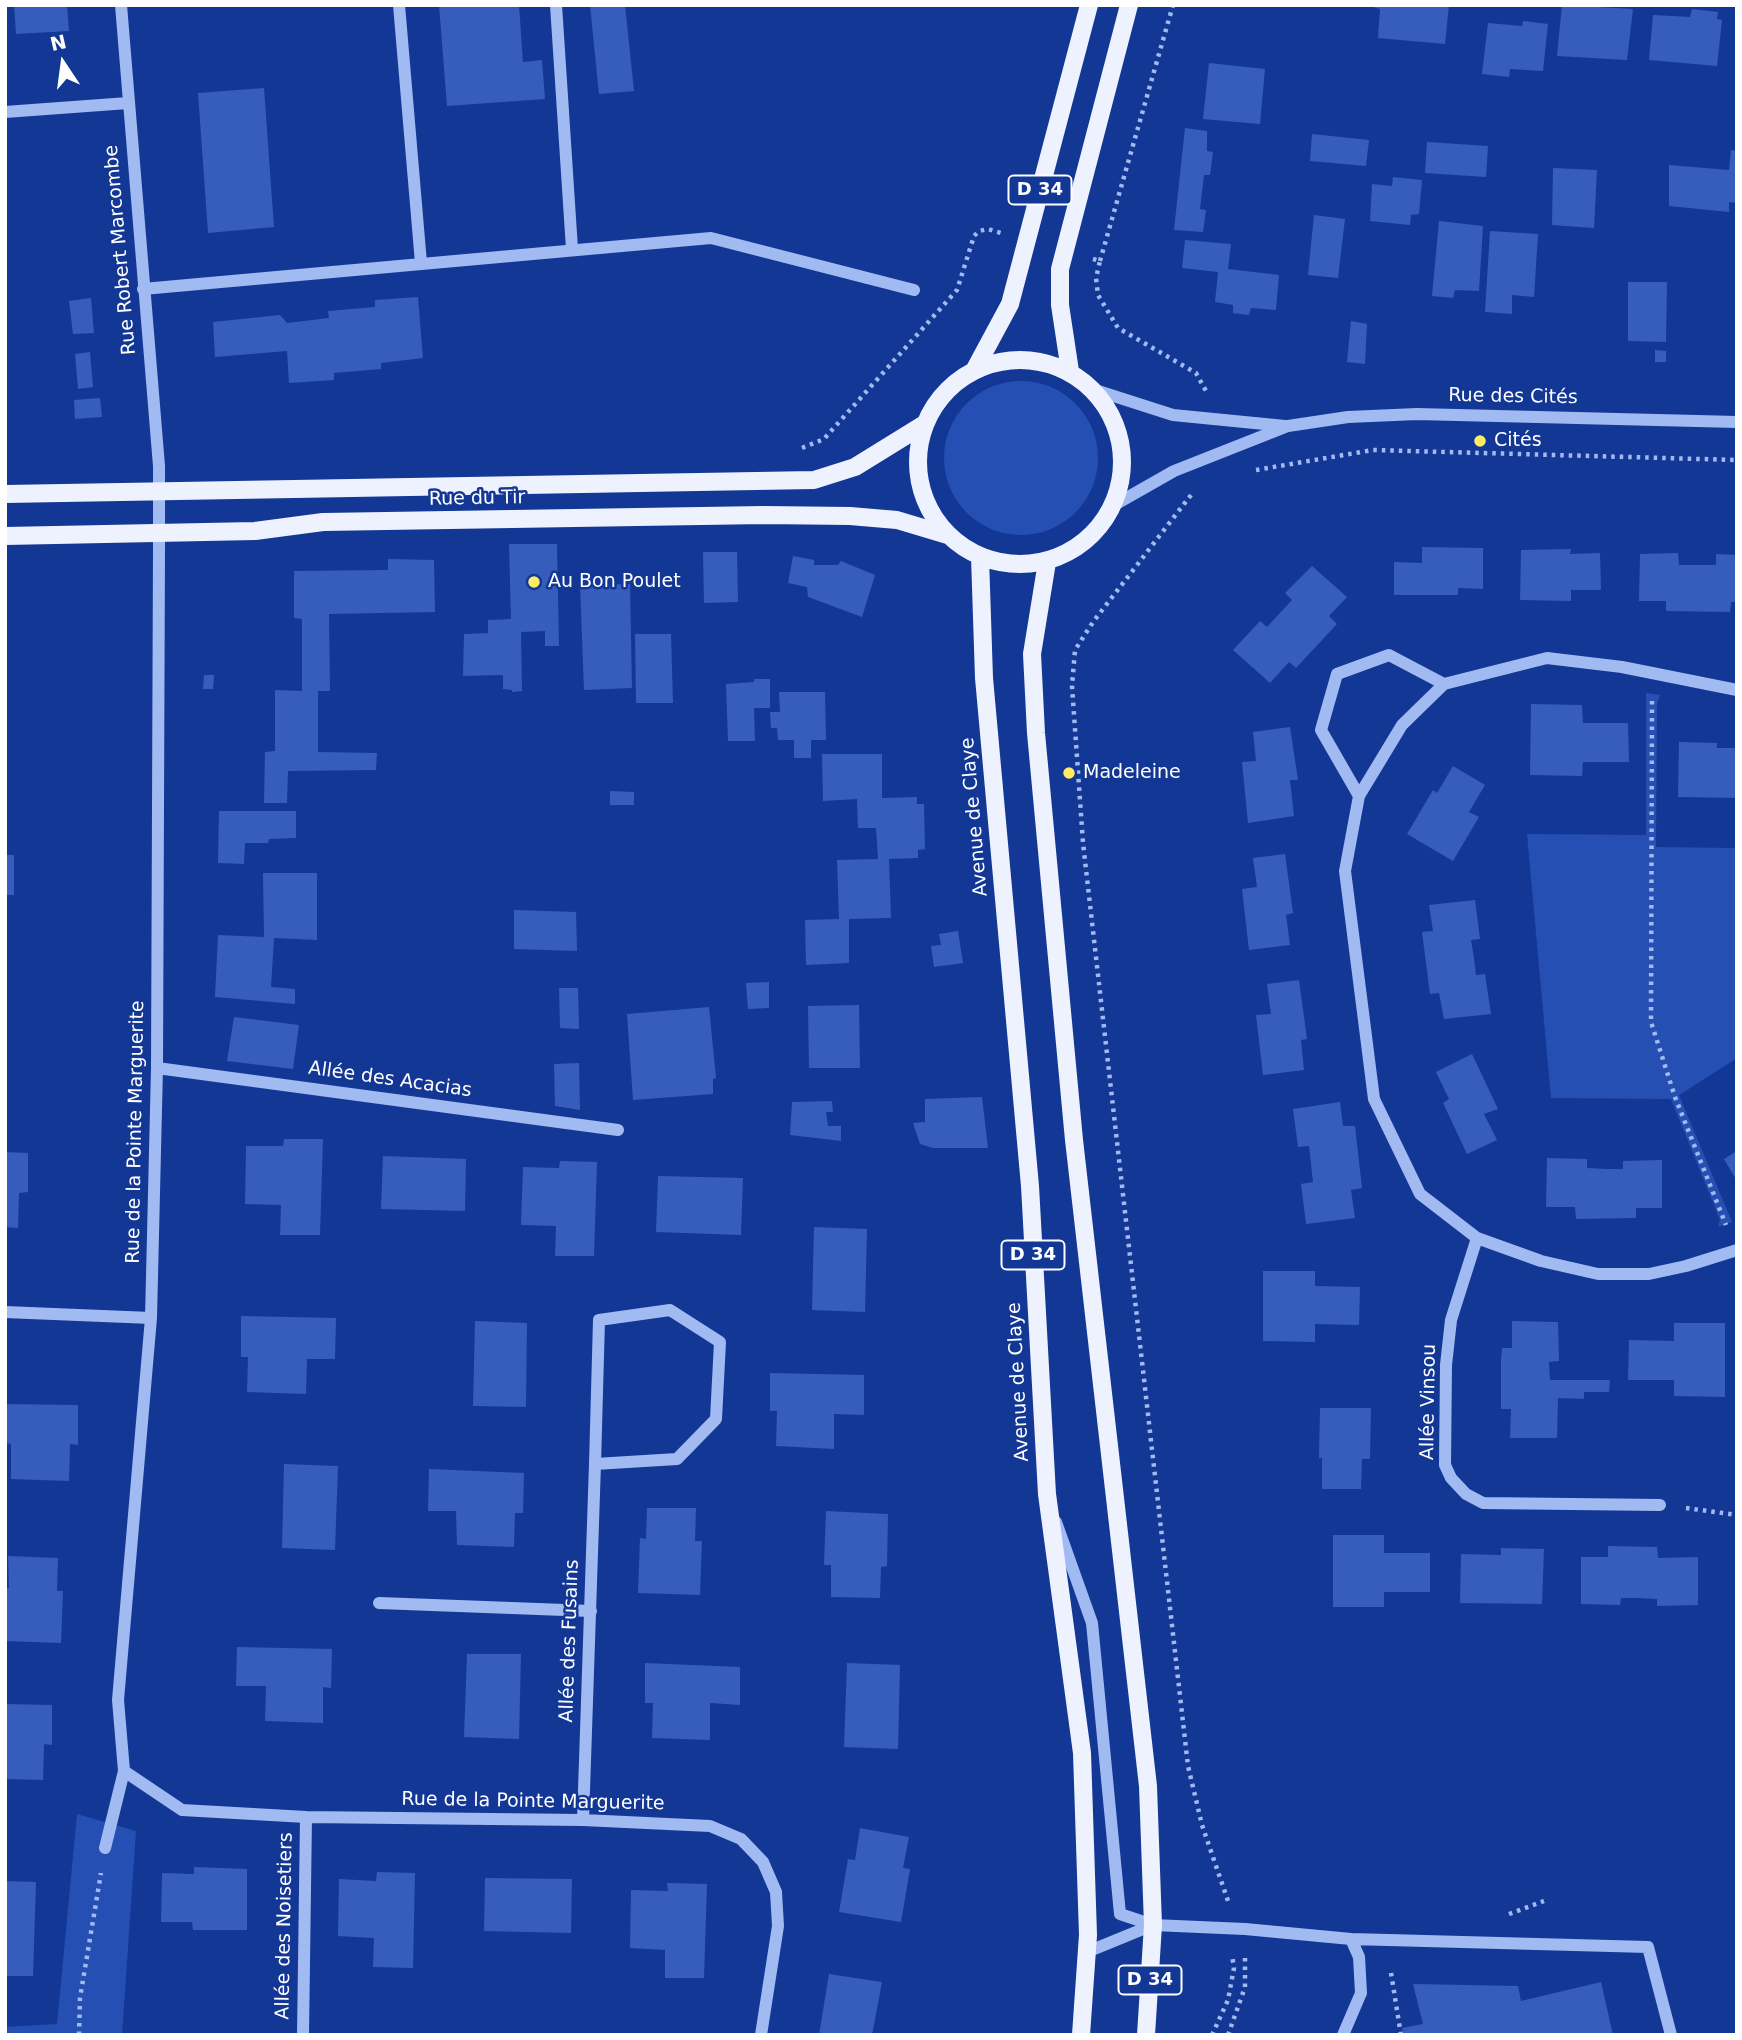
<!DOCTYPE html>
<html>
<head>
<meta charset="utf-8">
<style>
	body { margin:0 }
	#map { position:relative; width:1742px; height:2040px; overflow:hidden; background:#133795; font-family:"DejaVu Sans",sans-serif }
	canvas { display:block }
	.frame { position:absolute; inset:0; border:7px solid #fff; pointer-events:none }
	.north { position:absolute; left:28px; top:28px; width:70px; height:70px; -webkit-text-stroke:5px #133795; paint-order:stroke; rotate:347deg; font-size:19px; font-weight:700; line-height:28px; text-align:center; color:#fff }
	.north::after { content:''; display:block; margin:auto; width:24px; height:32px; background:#fff; clip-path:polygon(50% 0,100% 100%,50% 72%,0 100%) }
</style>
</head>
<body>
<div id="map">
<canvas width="1742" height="2040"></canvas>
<div class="frame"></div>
<div class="north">N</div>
</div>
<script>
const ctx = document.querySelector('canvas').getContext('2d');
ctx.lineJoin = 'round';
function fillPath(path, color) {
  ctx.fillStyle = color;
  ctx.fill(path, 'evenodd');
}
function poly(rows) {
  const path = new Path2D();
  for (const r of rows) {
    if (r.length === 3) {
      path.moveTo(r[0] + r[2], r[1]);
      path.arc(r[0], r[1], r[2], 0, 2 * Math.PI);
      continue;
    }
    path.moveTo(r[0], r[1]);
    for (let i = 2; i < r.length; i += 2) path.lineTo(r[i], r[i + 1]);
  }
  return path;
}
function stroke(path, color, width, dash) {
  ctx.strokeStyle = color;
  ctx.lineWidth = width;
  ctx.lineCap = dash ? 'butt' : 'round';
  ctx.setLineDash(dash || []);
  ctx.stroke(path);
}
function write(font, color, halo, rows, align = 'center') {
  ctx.font = font + ' "DejaVu Sans",sans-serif';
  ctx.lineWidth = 5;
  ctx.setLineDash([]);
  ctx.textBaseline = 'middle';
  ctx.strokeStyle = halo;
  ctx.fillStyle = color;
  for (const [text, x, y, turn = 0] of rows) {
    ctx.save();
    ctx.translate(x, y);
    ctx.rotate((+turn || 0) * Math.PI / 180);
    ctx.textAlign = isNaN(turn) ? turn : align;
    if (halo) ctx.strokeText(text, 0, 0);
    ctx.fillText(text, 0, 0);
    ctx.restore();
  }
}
const green = poly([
	[1021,458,77],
	[1646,693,1660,695,1657,704,1656,847,1737,848,1737,1058,1679,1095,1732,1222,1718,1227,1720,1220,1671,1099,1551,1098,1527,834,1646,835],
	[77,1814,136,1831,122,2035,5,2035,5,2027,57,2024]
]);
const building = poly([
	[14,5,67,5,69,31,16,34],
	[439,5,519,5,523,62,542,60,545,99,447,106],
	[590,5,625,5,634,91,599,94],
	[1366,5,1449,5,1445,44,1378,38,1380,9],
	[1562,5,1633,9,1627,60,1557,56],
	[1692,9,1718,12,1717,19,1722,20,1717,66,1649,60,1653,15,1690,17],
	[1523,21,1548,24,1543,71,1510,69,1509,77,1482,74,1488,23,1522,26],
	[1209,63,1265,69,1260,124,1203,119],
	[264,88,274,227,208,233,198,93],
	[1185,128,1207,131,1207,151,1213,152,1210,175,1204,175,1200,209,1206,210,1203,232,1174,230],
	[1312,134,1369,140,1366,166,1310,161],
	[1427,142,1488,146,1486,177,1425,173],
	[1731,150,1737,151,1737,203,1729,202,1729,212,1669,206,1669,165,1729,170],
	[1553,168,1597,170,1594,228,1552,225],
	[1393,177,1422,180,1419,214,1411,215,1410,225,1370,221,1372,184,1392,186],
	[1314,215,1345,219,1338,278,1308,275],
	[1439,221,1483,226,1479,291,1455,290,1453,298,1432,296],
	[1490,231,1538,234,1534,297,1512,295,1512,314,1485,312],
	[1185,240,1231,244,1228,269,1279,275,1276,310,1251,308,1249,315,1233,313,1233,305,1215,302,1218,272,1182,268],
	[1628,282,1667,282,1666,342,1628,341],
	[418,297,423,358,381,363,381,369,334,373,334,380,289,383,287,351,215,357,213,322,280,315,287,323,329,318,328,311,375,307,375,300],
	[91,298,94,333,73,334,69,301],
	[1351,321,1367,324,1365,364,1347,362],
	[1655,350,1666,351,1666,362,1655,362],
	[90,352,93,387,78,389,75,354],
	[100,398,102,417,75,419,74,400],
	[509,544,557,544,559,646,545,646,545,631,521,632,522,691,512,692,512,690,503,689,503,675,463,676,464,634,488,633,488,620,511,619],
	[1422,547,1483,548,1483,589,1458,588,1458,595,1394,595,1394,562,1422,563],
	[1571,549,1570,554,1600,553,1601,590,1571,590,1571,601,1520,600,1521,550],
	[703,552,737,552,738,602,704,603],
	[1678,553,1679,565,1716,565,1716,554,1737,555,1737,602,1731,602,1730,612,1666,611,1666,601,1639,601,1640,554],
	[793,556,814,560,814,565,838,565,841,561,875,575,862,617,808,597,807,587,788,583],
	[388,559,434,560,435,612,329,614,330,691,318,691,318,752,377,753,376,770,288,771,287,803,264,803,265,752,275,751,275,690,302,691,302,619,294,618,294,571,388,570],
	[1312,566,1347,597,1329,616,1337,624,1296,668,1289,662,1270,683,1233,650,1260,621,1267,627,1292,600,1285,593],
	[630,584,632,688,584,690,580,585],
	[635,634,671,634,673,703,636,703],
	[204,675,214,675,213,689,203,689],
	[754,679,770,679,770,708,754,708,755,741,728,741,726,684,754,682],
	[779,692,825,692,826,740,811,740,811,758,794,758,794,740,778,740,777,728,771,728,770,712,780,712],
	[1531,704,1582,705,1583,723,1628,723,1629,762,1583,762,1582,776,1530,775],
	[1290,727,1298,780,1290,780,1294,816,1248,823,1242,762,1256,761,1253,732],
	[1679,742,1717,743,1717,748,1737,748,1737,798,1678,797],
	[822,754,882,754,882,798,917,797,917,804,924,804,925,849,918,850,918,858,889,859,891,918,849,919,849,963,806,965,805,920,839,919,837,860,878,859,876,828,858,828,857,799,823,801],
	[1453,766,1485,785,1469,812,1479,817,1453,861,1407,834,1433,790,1437,793],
	[610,791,634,792,634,805,610,805],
	[219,811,296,811,296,838,269,839,268,843,245,843,244,864,218,863],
	[1285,854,1293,913,1286,915,1290,945,1249,950,1242,889,1257,887,1253,858],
	[5,855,14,855,14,895,5,895],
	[263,873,317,873,317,940,274,938,271,987,295,989,295,1004,215,997,218,935,264,937],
	[1475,900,1480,939,1471,940,1474,958,1476,975,1485,974,1491,1014,1444,1019,1439,993,1430,994,1422,932,1433,931,1429,905],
	[514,910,576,912,577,951,514,949],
	[958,931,963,963,934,967,931,946,941,945,939,934],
	[1299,980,1307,1039,1301,1040,1304,1070,1263,1075,1256,1015,1271,1014,1267,984],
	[769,982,769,1008,748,1009,746,983],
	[559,988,578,988,579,1029,560,1028],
	[859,1005,860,1068,809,1068,808,1006],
	[709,1007,716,1078,713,1079,713,1094,633,1100,627,1014],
	[234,1017,299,1025,293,1069,227,1061],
	[1472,1054,1498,1109,1484,1114,1497,1140,1467,1154,1443,1103,1449,1099,1436,1072],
	[579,1063,580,1110,555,1106,554,1064],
	[982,1097,988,1148,933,1148,920,1144,913,1123,925,1122,925,1099],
	[832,1101,833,1112,826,1112,828,1126,841,1126,841,1141,790,1135,792,1102],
	[1340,1102,1343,1126,1355,1126,1362,1188,1351,1190,1355,1218,1306,1224,1301,1184,1313,1182,1309,1146,1298,1147,1293,1109],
	[284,1139,323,1139,320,1235,280,1235,281,1205,245,1204,246,1146,283,1146],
	[1737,1151,1737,1181,1724,1159],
	[5,1152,28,1153,28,1192,19,1193,18,1228,5,1227],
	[383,1156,466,1159,465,1211,381,1209],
	[1547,1158,1587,1159,1587,1168,1606,1169,1623,1169,1623,1161,1662,1160,1662,1208,1636,1208,1636,1218,1576,1219,1575,1207,1546,1207],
	[560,1161,597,1162,594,1256,555,1256,556,1226,521,1225,523,1167,559,1168],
	[658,1176,743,1178,741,1235,656,1232],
	[814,1227,867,1229,865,1312,812,1310],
	[1263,1271,1315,1271,1315,1286,1360,1287,1359,1325,1315,1324,1315,1342,1263,1341],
	[241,1316,336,1318,335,1359,307,1359,306,1394,247,1392,248,1357,241,1357],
	[475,1321,527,1323,526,1407,473,1406],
	[1512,1321,1558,1322,1559,1361,1549,1362,1550,1380,1610,1380,1609,1392,1584,1392,1584,1399,1558,1398,1557,1438,1510,1438,1511,1409,1501,1409,1501,1360,1502,1348,1512,1348],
	[1674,1323,1725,1323,1725,1397,1674,1396,1674,1380,1628,1380,1629,1340,1674,1341],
	[770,1373,864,1375,864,1415,834,1414,834,1449,776,1446,777,1411,770,1411],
	[5,1404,78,1405,78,1445,70,1444,69,1481,11,1479,11,1444,5,1443],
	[1320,1408,1371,1408,1370,1459,1362,1459,1361,1489,1322,1489,1322,1458,1319,1458],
	[284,1464,338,1466,335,1550,282,1548],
	[429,1469,524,1473,523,1513,515,1513,514,1547,457,1545,456,1511,428,1511],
	[647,1508,696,1508,695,1541,702,1541,700,1595,638,1593,640,1538,646,1539],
	[826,1511,888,1514,887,1566,881,1567,880,1598,831,1597,831,1565,824,1565],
	[1333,1535,1384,1535,1384,1553,1430,1553,1430,1592,1384,1592,1384,1607,1333,1607],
	[1608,1546,1657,1547,1658,1558,1698,1557,1698,1605,1657,1606,1657,1599,1639,1598,1621,1598,1620,1605,1581,1604,1581,1557,1608,1557],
	[1501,1548,1544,1549,1542,1604,1460,1603,1461,1554,1501,1555],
	[8,1556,58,1558,57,1591,63,1591,61,1643,5,1641,5,1588,9,1588],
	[237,1647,332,1649,331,1688,323,1687,323,1723,265,1721,266,1686,236,1686],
	[467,1654,521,1654,519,1739,464,1737],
	[645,1663,740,1667,740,1705,710,1703,710,1740,652,1738,653,1703,645,1703],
	[847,1663,900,1665,898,1749,844,1747],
	[5,1704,52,1705,52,1745,44,1744,43,1780,5,1779],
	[860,1828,909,1837,903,1868,910,1869,901,1922,839,1912,848,1859,855,1860],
	[194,1867,247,1869,247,1930,193,1930,192,1922,161,1922,162,1873,194,1874],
	[377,1872,415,1873,413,1968,373,1967,374,1938,338,1936,339,1879,376,1881],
	[485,1878,572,1879,571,1933,484,1931],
	[5,1881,36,1882,33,1976,5,1976],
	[667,1883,707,1884,704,1978,665,1978,665,1950,630,1948,631,1890,668,1891],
	[829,1974,882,1982,872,2035,819,2035],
	[1601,1982,1613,2035,1404,2035,1402,2028,1423,2024,1413,1984,1518,1986,1521,2001]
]);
const path = poly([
	[1093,259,1100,261,1096,278,1098,295,1118,328,1196,373,1206,391],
	[1100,261,1173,5],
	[802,448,824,439,957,290,974,236,979,231,988,229,1001,233],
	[1256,470,1373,450,1737,460],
	[1191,495,1093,622,1075,650,1072,686,1083,843,1188,1766,1202,1825,1228,1901],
	[1652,701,1651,1022,1675,1097,1726,1225],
	[1686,1508,1737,1515],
	[1509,1914,1544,1901],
	[1391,1973,1401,2035],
	[79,2035,80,1998,101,1873],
	[1212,2035,1228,2000,1234,1968,1232,1955],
	[1228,2035,1245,1987,1245,1956]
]);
const minor = poly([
	[121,5,159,466,159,547,157,1068,151,1318,118,1700,124,1771,182,1810,306,1817,583,1820,710,1826,741,1839,763,1862,776,1892,778,1926,761,2035],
	[399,5,421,263],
	[556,5,572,249],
	[5,112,128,103],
	[143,289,711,238,914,290],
	[1095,390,1173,415,1285,426],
	[1116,504,1174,471,1288,426,1348,417,1417,414,1737,422],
	[1737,690,1622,667,1547,658,1444,684,1402,725,1359,796,1345,871,1374,1099,1420,1194,1477,1238,1541,1261,1598,1274,1649,1274,1686,1266,1737,1250],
	[1359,796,1321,730,1337,674,1389,655,1444,684],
	[157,1068,618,1130],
	[1477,1238,1451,1320,1446,1365,1445,1465,1451,1478,1466,1494,1483,1503,1660,1505],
	[5,1312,151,1318],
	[1056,1522,1092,1623,1120,1914,1153,1925,1245,1929,1351,1939,1359,1957,1361,1993,1343,2035],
	[379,1603,591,1611],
	[583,1820,595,1464,677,1459,716,1419,720,1342,670,1310,599,1320,595,1464],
	[105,1848,124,1771],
	[1351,1939,1648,1947,1671,2035],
	[1087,1952,1153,1925],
	[303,2035,306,1817]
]);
const major = poly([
	[1020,462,102],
	[975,369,1010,304,1089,5],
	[1070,371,1060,305,1060,269,1129,5],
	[5,494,814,480,855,467,923,425],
	[5,536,255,531,323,522,764,515,850,516,897,520,947,535],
	[980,557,984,678,1030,1186,1047,1494,1082,1753,1088,1935,1081,2035],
	[1047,562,1032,654,1036,733,1074,1140,1148,1786,1153,1925,1146,2035]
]);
const markers = [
	[1480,441,7,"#ffeb64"],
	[534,582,7,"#ffeb64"],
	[1069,773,7,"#ffeb64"]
];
const shields = [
	[1040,190,63],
	[1033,1255,63],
	[1150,1980,63]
];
const shieldNames = [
	["D 34",1040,190],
	["D 34",1033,1255],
	["D 34",1150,1980]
];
const streetNames = [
	["Rue Robert Marcombe",121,250,-95],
	["Rue des Cités",1513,397,1],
	["Rue du Tir",477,499,-1],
	["Avenue de Claye",975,817,-95],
	["Allée des Acacias",390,1080,8],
	["Rue de la Pointe Marguerite",136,1132,-89],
	["Avenue de Claye",1019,1382,-93],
	["Allée Vinsou",1429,1402,-89],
	["Allée des Fusains",570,1641,-88],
	["Rue de la Pointe Marguerite",533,1802,1],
	["Allée des Noisetiers",285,1926,-89]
];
const poiNames = [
	["Cités",1494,441],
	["Au Bon Poulet",548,582],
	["Madeleine",1083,773]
];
fillPath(green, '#264fb4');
fillPath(building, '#375dbc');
stroke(path, '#a2baf2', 4.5, [3.5, 5]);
stroke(minor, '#a2baf2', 12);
stroke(major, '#eef2ff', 18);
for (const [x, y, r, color] of markers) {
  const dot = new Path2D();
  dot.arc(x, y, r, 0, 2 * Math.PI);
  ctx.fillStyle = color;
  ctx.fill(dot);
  stroke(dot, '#133795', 2.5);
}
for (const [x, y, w] of shields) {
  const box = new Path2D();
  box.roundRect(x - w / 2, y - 14.5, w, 29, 5);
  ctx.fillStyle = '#133795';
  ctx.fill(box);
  stroke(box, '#fff', 2);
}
write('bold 18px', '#fff', null, shieldNames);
write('19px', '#fff', '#133795', streetNames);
write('19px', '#fff', '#133795', poiNames, 'left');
</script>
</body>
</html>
